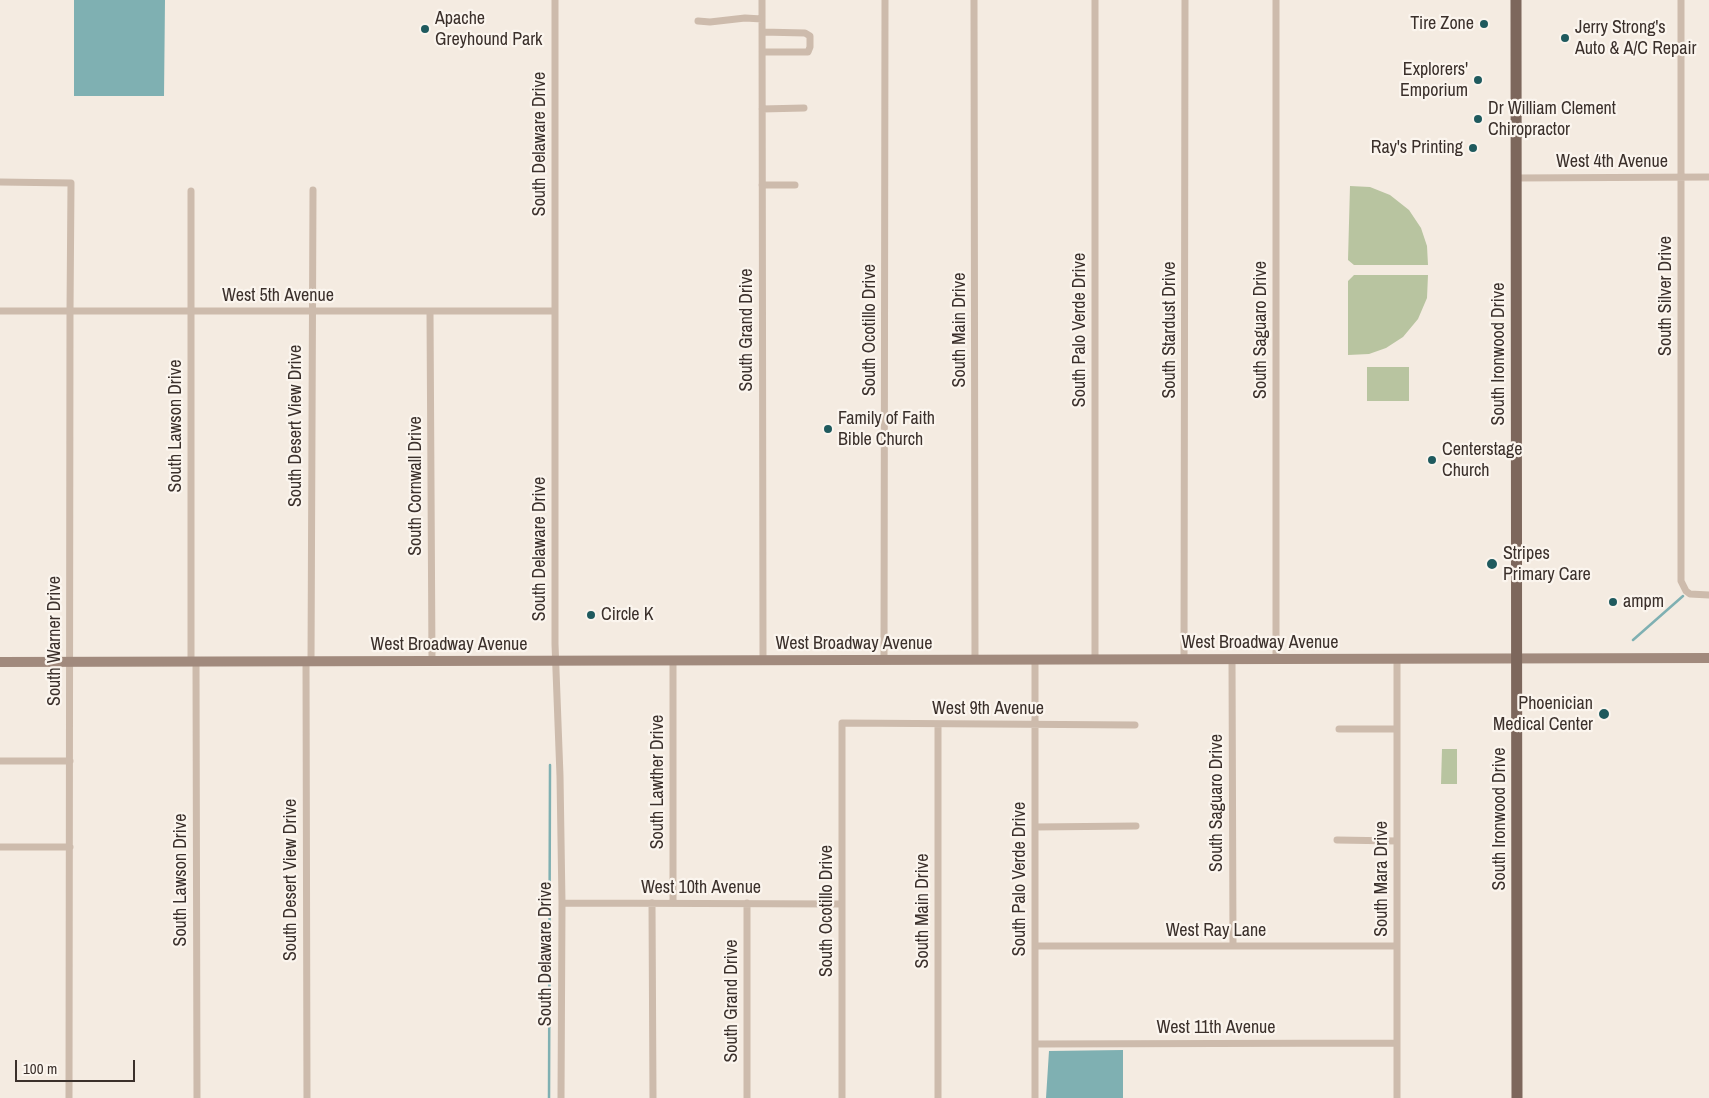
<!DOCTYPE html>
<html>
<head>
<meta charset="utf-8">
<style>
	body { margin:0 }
	#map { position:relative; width:1709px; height:1098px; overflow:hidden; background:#f4ebe1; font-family:"Archivo Narrow",sans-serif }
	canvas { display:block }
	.scale { position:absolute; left:15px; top:1060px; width:120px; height:22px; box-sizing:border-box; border:2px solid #3b302b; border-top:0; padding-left:6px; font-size:15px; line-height:18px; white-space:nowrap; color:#3b302b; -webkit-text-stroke:4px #fbf5ee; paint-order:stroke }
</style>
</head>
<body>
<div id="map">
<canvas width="1709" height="1098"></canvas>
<div class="scale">100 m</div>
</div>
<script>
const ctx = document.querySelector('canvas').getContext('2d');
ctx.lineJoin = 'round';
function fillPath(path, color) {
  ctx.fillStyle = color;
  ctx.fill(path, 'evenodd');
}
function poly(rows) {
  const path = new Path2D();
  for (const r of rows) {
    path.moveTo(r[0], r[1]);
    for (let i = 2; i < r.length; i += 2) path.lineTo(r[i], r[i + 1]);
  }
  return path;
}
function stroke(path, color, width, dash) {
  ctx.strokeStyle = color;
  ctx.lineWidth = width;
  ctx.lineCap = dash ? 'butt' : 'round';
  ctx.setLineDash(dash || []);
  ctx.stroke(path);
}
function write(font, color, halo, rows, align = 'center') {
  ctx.font = font + ' "Archivo Narrow",sans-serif';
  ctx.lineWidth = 4.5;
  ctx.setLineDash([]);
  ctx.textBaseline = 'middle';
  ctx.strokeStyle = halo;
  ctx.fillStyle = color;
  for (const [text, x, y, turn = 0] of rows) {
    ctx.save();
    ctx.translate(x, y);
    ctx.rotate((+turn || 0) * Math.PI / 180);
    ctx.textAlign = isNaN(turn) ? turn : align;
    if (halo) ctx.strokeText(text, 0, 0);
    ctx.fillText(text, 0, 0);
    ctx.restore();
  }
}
const green = poly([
	[1350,186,1370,187,1390,195,1409,210,1421,228,1427,246,1428,265,1354,265,1348,260],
	[1354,275,1428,275,1427,298,1418,319,1403,337,1386,348,1369,354,1348,355,1348,281],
	[1367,367,1409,367,1409,401,1367,401],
	[1442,749,1457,749,1457,784,1441,784]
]);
const water = poly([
	[74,0,165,0,164,96,74,96],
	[1123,1050,1123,1098,1046,1098,1049,1051]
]);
const stream = poly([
	[1633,640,1683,596],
	[549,1098,550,765]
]);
const street = poly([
	[555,0,555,644,560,776,562,903,561,1098],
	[762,0,763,660],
	[974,0,975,660],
	[1095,0,1095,659],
	[1276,0,1276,659],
	[1681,0,1681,581,1686,591,1690,594,1709,595],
	[698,21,710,22,745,18,762,19],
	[762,52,808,52,810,47,810,36,805,33,762,32],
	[762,109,804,108],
	[1516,178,1709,177],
	[0,182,71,183,70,311,69,1098],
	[762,185,795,185],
	[191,191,191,662],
	[0,311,555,311],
	[430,311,432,661],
	[1184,659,1185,0],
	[1232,659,1233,946],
	[884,660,885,0],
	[1035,660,1035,1098],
	[306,661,307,1098],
	[311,661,313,190],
	[673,661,673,903],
	[196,662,197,1098],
	[938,724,938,1098],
	[1339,729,1397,729],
	[0,761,70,761],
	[1035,827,1136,826],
	[1337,840,1397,841],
	[0,847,70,847],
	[562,903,841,904],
	[652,903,653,1098],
	[747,903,747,1098],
	[1036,946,1396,946],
	[1035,1044,1396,1043],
	[842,1098,842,723,1135,725],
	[1397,1098,1397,660]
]);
const secondary = poly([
	[0,662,1709,658]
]);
const primary = poly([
	[1516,0,1517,1098]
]);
const markers = [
	[1484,24,5,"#1f5a5e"],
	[425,29,5,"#1f5a5e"],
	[1565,38,5,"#1f5a5e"],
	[1478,80,5,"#1f5a5e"],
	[1478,119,5,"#1f5a5e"],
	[1473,148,5,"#1f5a5e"],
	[828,429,5,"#1f5a5e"],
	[1432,460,5,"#1f5a5e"],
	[1492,564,6,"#1f5a5e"],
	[1613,602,5,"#1f5a5e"],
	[591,615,5,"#1f5a5e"],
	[1604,714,6,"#1f5a5e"]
];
const poiNames = [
	["Apache",435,19],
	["Greyhound Park",435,40],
	["Tire Zone",1474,24,"right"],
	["Jerry Strong's",1575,28],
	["Auto & A/C Repair",1575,49],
	["Explorers'",1468,70,"right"],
	["Emporium",1468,91,"right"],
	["Dr William Clement",1488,109],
	["Chiropractor",1488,130],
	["Ray's Printing",1463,148,"right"],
	["Family of Faith",838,419],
	["Bible Church",838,440],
	["Centerstage",1442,450],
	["Church",1442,471],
	["Stripes",1503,554],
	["Primary Care",1503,575],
	["ampm",1623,602],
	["Circle K",601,615],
	["Phoenician",1593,704,"right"],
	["Medical Center",1593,725,"right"]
];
const streetNames = [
	["South Delaware Drive",540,144,-90],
	["West 4th Avenue",1612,162],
	["West 5th Avenue",278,296],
	["South Silver Drive",1666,296,-90],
	["South Grand Drive",747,330,-90],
	["South Ocotillo Drive",870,330,-90],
	["South Main Drive",960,330,-90],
	["South Palo Verde Drive",1080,330,-90],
	["South Stardust Drive",1170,330,-90],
	["South Saguaro Drive",1261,330,-90],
	["South Ironwood Drive",1499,354,-90],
	["South Lawson Drive",176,426,-90],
	["South Desert View Drive",296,426,-90],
	["South Cornwall Drive",416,486,-90],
	["South Delaware Drive",540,549,-90],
	["South Warner Drive",55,641,-90],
	["West Broadway Avenue",1260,643],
	["West Broadway Avenue",854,644],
	["West Broadway Avenue",449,645],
	["West 9th Avenue",988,709],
	["South Lawther Drive",658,782,-90],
	["South Saguaro Drive",1217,803,-90],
	["South Ironwood Drive",1500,819,-90],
	["South Palo Verde Drive",1020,879,-90],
	["South Mara Drive",1382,879,-90],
	["South Lawson Drive",181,880,-90],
	["South Desert View Drive",291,880,-90],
	["West 10th Avenue",701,888],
	["South Ocotillo Drive",827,911,-90],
	["South Main Drive",923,911,-90],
	["West Ray Lane",1216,931],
	["South Delaware Drive",546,954,-90],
	["South Grand Drive",732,1001,-90],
	["West 11th Avenue",1216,1028]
];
fillPath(green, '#b8c4a0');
fillPath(water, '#7fb0b2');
stroke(stream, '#7fb0b2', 2.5);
stroke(street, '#cdbbac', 7);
stroke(secondary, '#a18a7d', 10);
stroke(primary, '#7d675c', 11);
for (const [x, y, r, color] of markers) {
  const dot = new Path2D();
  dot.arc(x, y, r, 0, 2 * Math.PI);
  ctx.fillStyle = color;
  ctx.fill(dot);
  stroke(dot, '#fbf5ee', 2);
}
write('18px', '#3b302b', '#fbf5ee', poiNames, 'left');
write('18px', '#3b302b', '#fbf5ee', streetNames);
</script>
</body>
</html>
